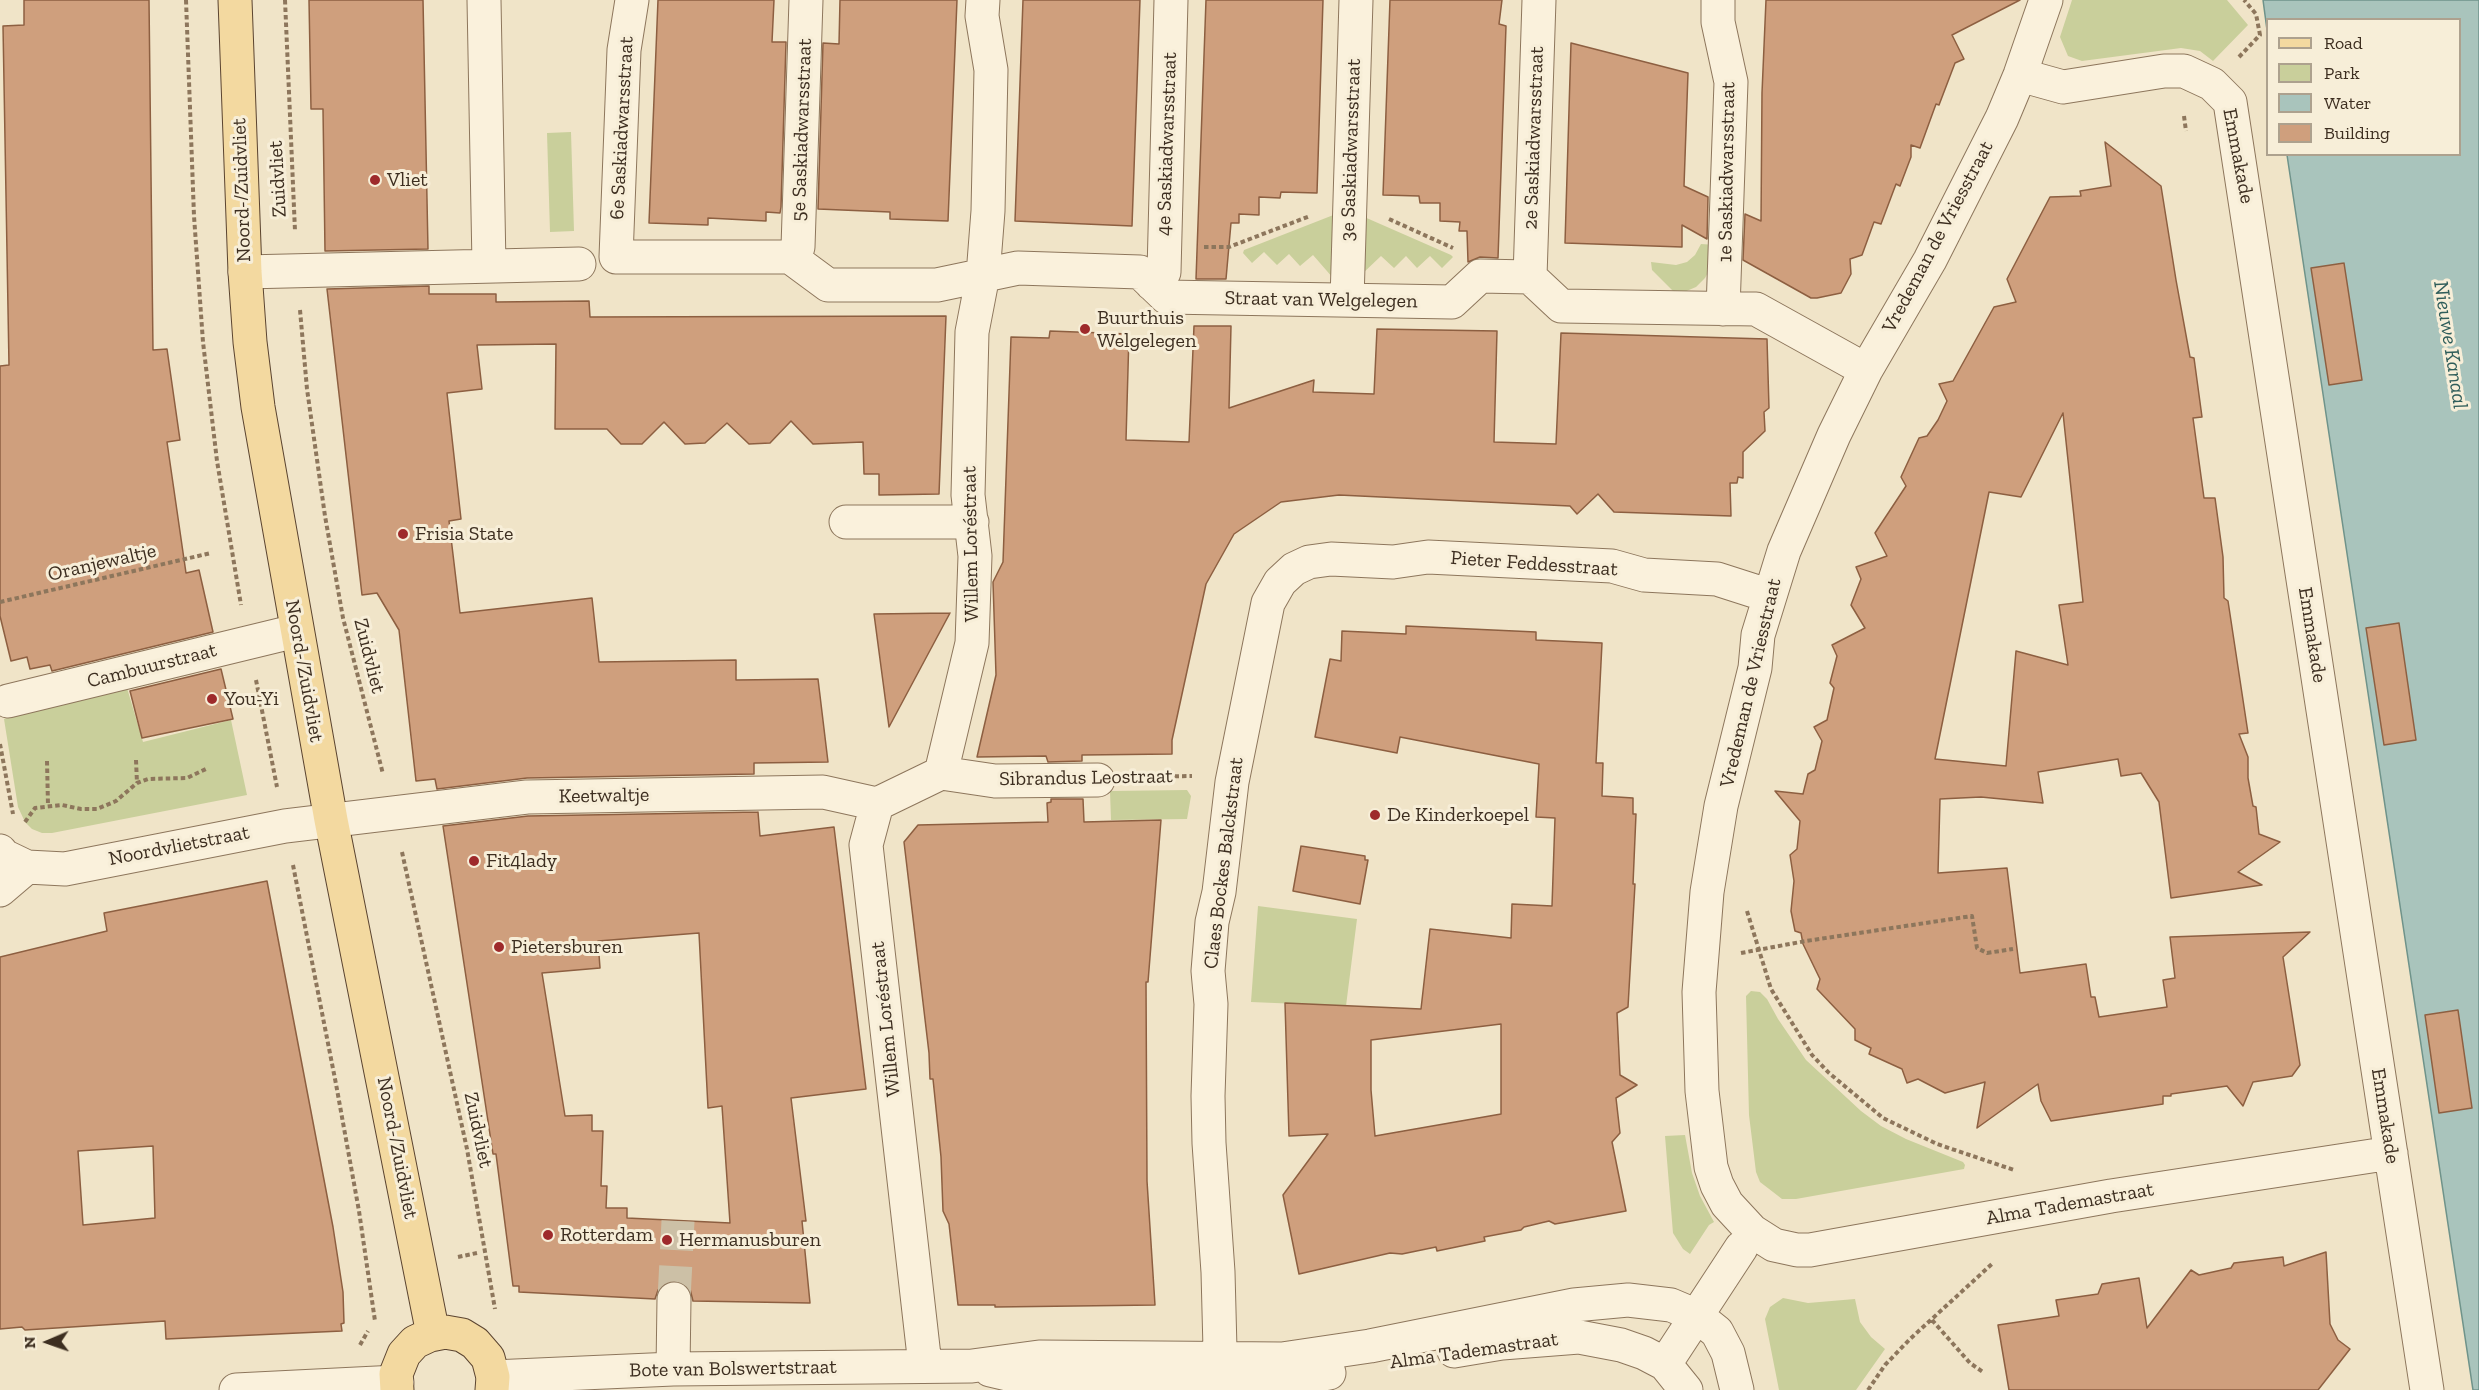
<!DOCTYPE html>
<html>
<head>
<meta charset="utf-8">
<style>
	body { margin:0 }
	#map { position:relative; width:2479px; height:1390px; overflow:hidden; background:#f0e4c8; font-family:"Zilla Slab",serif }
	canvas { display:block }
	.legend { position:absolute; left:2266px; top:18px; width:195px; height:138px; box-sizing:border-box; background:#f7eed8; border:2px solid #ada18e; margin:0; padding:8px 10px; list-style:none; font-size:18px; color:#3d2e20 }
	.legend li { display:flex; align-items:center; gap:12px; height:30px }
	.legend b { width:30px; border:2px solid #ada18e }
	.north { position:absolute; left:18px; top:1312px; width:60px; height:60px; -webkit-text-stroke:4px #f7eed8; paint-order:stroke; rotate:268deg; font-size:16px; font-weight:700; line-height:24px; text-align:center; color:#3d2e20 }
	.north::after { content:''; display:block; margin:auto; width:21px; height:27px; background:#3d2e20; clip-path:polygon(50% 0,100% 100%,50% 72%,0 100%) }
</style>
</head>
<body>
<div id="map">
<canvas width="2479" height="1390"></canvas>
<ul class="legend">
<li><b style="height:8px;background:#f3d9a0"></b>Road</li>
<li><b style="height:16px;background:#c9cf9b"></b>Park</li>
<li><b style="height:16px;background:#a9c4bc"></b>Water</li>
<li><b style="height:16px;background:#cf9f7d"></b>Building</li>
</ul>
<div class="north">N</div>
</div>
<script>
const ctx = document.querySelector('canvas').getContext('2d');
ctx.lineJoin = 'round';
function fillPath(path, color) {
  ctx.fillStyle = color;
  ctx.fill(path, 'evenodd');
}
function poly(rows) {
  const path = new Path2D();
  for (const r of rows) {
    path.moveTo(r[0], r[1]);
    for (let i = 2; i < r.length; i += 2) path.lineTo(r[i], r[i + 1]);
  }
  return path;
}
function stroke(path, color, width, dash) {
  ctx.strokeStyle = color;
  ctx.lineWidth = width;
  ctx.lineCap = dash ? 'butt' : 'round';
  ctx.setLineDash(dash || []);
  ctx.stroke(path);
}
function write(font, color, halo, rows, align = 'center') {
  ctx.font = font + ' "Zilla Slab",serif';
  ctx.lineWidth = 6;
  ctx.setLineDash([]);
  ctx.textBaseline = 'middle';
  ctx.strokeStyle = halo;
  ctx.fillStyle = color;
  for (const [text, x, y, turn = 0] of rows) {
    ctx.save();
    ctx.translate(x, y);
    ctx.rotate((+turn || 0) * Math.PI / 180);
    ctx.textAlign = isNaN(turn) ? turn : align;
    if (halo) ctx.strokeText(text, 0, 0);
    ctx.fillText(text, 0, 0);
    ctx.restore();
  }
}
const green = poly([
	[2072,0,2227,0,2248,25,2213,61,2200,51,2181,48,2082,61,2068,56,2060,37],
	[571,132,574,231,550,232,547,133],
	[1336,214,1333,278,1313,255,1300,266,1289,254,1277,265,1264,252,1252,263,1243,253,1244,250],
	[1362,216,1451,255,1453,257,1442,268,1430,256,1417,268,1406,256,1394,268,1381,256,1361,275],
	[1701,244,1716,245,1710,269,1705,278,1696,287,1677,295,1652,270,1651,262,1676,265,1687,262,1695,255],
	[127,688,143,742,231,720,247,795,52,833,42,833,32,829,25,822,18,807,4,719],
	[1187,790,1191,796,1187,819,1111,820,1110,791],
	[1258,906,1357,919,1346,1006,1251,1002],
	[1751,991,1760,992,1767,999,1778,1019,1806,1060,1861,1111,1881,1126,1906,1139,1963,1162,1965,1165,1964,1169,1796,1199,1782,1199,1773,1192,1760,1182,1756,1172,1749,1115,1746,996],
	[1685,1135,1692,1173,1700,1196,1714,1222,1709,1225,1690,1254,1683,1249,1673,1233,1665,1136],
	[1783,1298,1808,1303,1855,1299,1860,1322,1871,1337,1885,1349,1856,1390,1779,1390,1765,1319,1770,1307]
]);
const water = poly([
	[2263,0,2479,0,2479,1390,2473,1390,2287,155,2460,154,2460,20,2268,20,2267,30,2263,0]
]);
const building = poly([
	[24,0,149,0,153,350,167,349,180,440,167,442,186,573,199,570,213,632,52,671,50,665,30,669,27,657,11,661,0,616,0,366,9,365,3,26,24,25,24,0],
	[309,0,423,0,428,249,325,251,323,109,311,109,309,0],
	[658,0,774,0,772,42,786,42,781,207,780,213,766,212,766,221,708,218,708,225,649,223,658,0],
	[840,0,957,0,948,221,890,219,890,212,818,209,823,43,839,44,840,0],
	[1023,0,1140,0,1132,226,1015,221,1023,0],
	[1206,0,1323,0,1317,193,1281,192,1280,198,1259,197,1259,215,1239,214,1239,223,1231,223,1226,279,1196,279,1206,0],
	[1390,0,1502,0,1499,24,1506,26,1498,258,1480,257,1468,262,1467,231,1459,231,1460,222,1440,221,1440,203,1420,203,1419,196,1383,195,1390,0],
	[1766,0,2020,0,1952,35,1964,59,1955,63,1939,105,1936,104,1920,148,1911,145,1911,157,1900,186,1896,184,1881,224,1874,222,1862,255,1850,259,1851,274,1841,293,1817,298,1811,298,1743,260,1745,214,1761,221,1762,93,1766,0],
	[1571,43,1688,73,1684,186,1708,197,1707,239,1682,225,1682,247,1565,243,1571,43],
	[2105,142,2161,186,2176,280,2190,357,2194,358,2202,417,2193,418,2204,498,2215,498,2223,557,2224,598,2228,601,2248,733,2239,734,2248,757,2248,778,2253,806,2256,807,2259,834,2280,842,2238,872,2262,885,2171,898,2159,802,2141,773,2121,776,2118,759,2038,772,2043,803,1981,797,1940,799,1938,873,2007,868,2020,973,2086,964,2091,997,2095,997,2099,1017,2167,1007,2163,980,2175,978,2170,937,2310,932,2283,957,2300,1065,2292,1076,2253,1082,2243,1106,2227,1086,2171,1094,2171,1096,2163,1096,2163,1104,2051,1121,2041,1101,2038,1084,1977,1128,1985,1082,1945,1093,1918,1079,1907,1083,1902,1069,1869,1054,1871,1048,1855,1040,1855,1029,1817,989,1820,979,1803,944,1801,933,1795,931,1791,911,1794,881,1790,855,1797,849,1800,821,1775,791,1803,794,1808,774,1815,770,1822,741,1814,727,1827,720,1834,688,1830,683,1837,656,1832,645,1865,628,1851,605,1861,579,1856,567,1887,556,1875,533,1906,486,1901,477,1919,438,1927,436,1938,420,1947,401,1939,384,1953,381,1994,307,2016,302,2007,279,2050,197,2081,196,2080,191,2111,186,2105,142],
	[2063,413,2083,602,2059,605,2068,665,2016,651,2006,766,1935,759,1989,492,2021,497,2063,413],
	[2344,263,2362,380,2329,385,2311,268,2344,263],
	[429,286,429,294,496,294,496,302,589,301,590,317,946,316,939,494,879,495,879,474,864,474,863,442,813,444,791,421,770,443,749,444,727,423,705,443,685,444,664,422,642,444,621,444,607,429,555,429,556,344,477,345,482,389,447,393,461,519,449,521,460,613,592,598,599,662,736,660,736,680,818,679,828,762,754,763,754,774,527,778,437,789,435,779,416,781,399,630,377,593,362,595,327,289,429,286],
	[1194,326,1231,326,1229,408,1314,380,1313,392,1374,394,1377,329,1497,331,1494,442,1556,444,1561,333,1767,339,1769,408,1764,412,1765,431,1743,452,1743,478,1738,477,1737,483,1730,483,1731,516,1614,512,1598,494,1577,514,1570,506,1339,495,1281,502,1234,534,1206,584,1172,740,1172,754,1082,755,1082,761,1048,762,1046,756,977,757,996,675,993,582,1003,562,1011,337,1049,338,1050,331,1129,334,1126,440,1189,442,1194,326],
	[950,613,889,727,874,614,950,613],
	[2399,623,2416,740,2384,745,2366,628,2399,623],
	[1406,626,1536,632,1536,640,1602,643,1596,763,1603,763,1602,796,1633,798,1633,814,1636,814,1633,884,1635,884,1628,1007,1617,1013,1620,1075,1637,1085,1616,1098,1620,1133,1612,1142,1626,1211,1555,1224,1549,1221,1524,1227,1521,1230,1484,1237,1485,1241,1437,1251,1436,1247,1402,1254,1390,1253,1299,1274,1283,1195,1328,1134,1289,1136,1285,1003,1421,1009,1430,929,1511,938,1512,904,1552,906,1555,818,1536,817,1539,764,1400,737,1397,753,1315,737,1330,659,1341,661,1342,631,1406,634,1406,626],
	[1501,1024,1501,1114,1375,1136,1371,1090,1371,1040,1501,1024],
	[221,669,233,719,142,738,130,691,221,669],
	[1051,799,1083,799,1084,822,1161,820,1148,982,1146,982,1147,1181,1155,1305,995,1307,995,1305,958,1305,949,1224,943,1211,941,1157,933,1079,930,1079,929,1053,904,842,918,825,1048,822,1047,803,1051,802,1051,799],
	[758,812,760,836,834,827,866,1089,791,1098,806,1221,802,1221,810,1303,693,1301,690,1289,683,1283,675,1280,664,1283,658,1290,655,1299,519,1292,519,1286,513,1286,496,1154,493,1154,443,826,528,816,758,812],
	[699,933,708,1108,722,1106,730,1223,627,1218,627,1208,606,1208,607,1186,601,1186,603,1131,592,1131,592,1115,565,1116,542,973,600,968,598,941,699,933],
	[1301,846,1365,856,1365,860,1368,860,1360,904,1293,891,1301,846],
	[267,881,333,1227,343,1292,344,1323,341,1324,342,1331,166,1339,165,1321,25,1330,22,1327,0,1329,0,957,107,931,104,913,267,881],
	[153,1146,155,1218,83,1225,78,1151,153,1146],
	[2458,1010,2472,1108,2439,1113,2425,1015,2458,1010],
	[2326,1252,2330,1324,2338,1340,2350,1349,2318,1390,2009,1390,1998,1325,2059,1316,2056,1300,2098,1294,2102,1284,2139,1278,2147,1328,2191,1270,2199,1275,2231,1268,2234,1263,2283,1257,2284,1266,2326,1252]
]);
const minorTunnel = poly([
	[674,1299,678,1221]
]);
const path = poly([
	[186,0,194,216,203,342,217,461,241,605],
	[285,0,295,231],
	[2239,57,2260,35,2256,14,2244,0],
	[2184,116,2186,131],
	[1389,219,1453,248],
	[1204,247,1229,247,1310,216],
	[300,310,307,389,325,516,343,618,383,774],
	[0,602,211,553],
	[256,680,277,787],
	[0,744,13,814],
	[136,760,137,783],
	[47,761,48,805],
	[1137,777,1192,776],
	[25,822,35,808,62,805,81,809,97,809,116,801,137,783,148,779,187,778,208,768],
	[402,852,467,1149,495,1309],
	[293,865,336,1084,359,1211,375,1321],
	[1747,911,1771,989,1812,1055,1829,1073,1883,1118,1937,1144,2014,1170],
	[1741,953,1806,941,1972,916,1977,948,1987,953,2013,949],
	[458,1257,477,1253],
	[1932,1320,1970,1363,1983,1372],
	[360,1345,368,1331],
	[1868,1390,1885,1365,1910,1339,1993,1263]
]);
const minor = poly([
	[484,0,489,265],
	[632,0,624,50,616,257,790,257,828,285,937,285,1018,268,1140,272,1166,297,1452,302,1480,276,1530,277,1561,306,1756,309,1866,370],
	[1718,0,1718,22,1731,82,1723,309],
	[2046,0,2020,75,2002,118,1930,260,1866,370,1834,435,1784,551,1758,635,1755,668,1721,806,1707,892,1699,992,1702,1091,1711,1167,1717,1185,1727,1204,1752,1231,1774,1245,1797,1250,1810,1250,2111,1196,2391,1153],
	[2020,75,2063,87,2164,71,2184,71,2212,84,2230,102,2427,1390],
	[790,257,798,247,806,0],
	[245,272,579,264],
	[1530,277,1539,0],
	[1152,284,1164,272,1171,0],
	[1347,300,1356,0],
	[846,522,972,522],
	[8,701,296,631],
	[941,773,995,781,1098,780],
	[0,851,4,856,27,867],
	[0,890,27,867,65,869,285,826,527,797,823,792,877,804],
	[1454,1351,1502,1343,1579,1337,1621,1345,1644,1353,1665,1364,1686,1390],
	[1665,1364,1741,1248],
	[925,1365,866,845,877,804,941,773,972,643,975,556,968,495,972,332,983,275,988,211,991,70,982,16,983,0],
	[673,1369,674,1299],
	[990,1370,1038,1381,1173,1390,1268,1384,1329,1373],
	[493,1377,673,1369,972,1366,1039,1357,1282,1359,1370,1346,1574,1305,1628,1300,1671,1305,1697,1316,1717,1332,1728,1353,1737,1390],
	[1221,1388,1218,1272,1209,1143,1208,1096,1211,1004,1208,971,1212,922,1219,892,1232,782,1268,603,1280,582,1294,569,1309,562,1331,559,1393,562,1428,557,1612,566,1644,575,1717,579,1770,596],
	[236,1390,397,1382]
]);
const major = poly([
	[235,0,245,272,250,342,258,407,331,820,433,1334],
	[397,1390,396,1374,404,1354,415,1342,430,1335,445,1332,462,1335,475,1343,488,1358,493,1377,492,1390]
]);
const markers = [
	[375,180,6,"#9e2a2b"],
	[1085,329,6,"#9e2a2b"],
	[403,534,6,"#9e2a2b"],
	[212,699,6,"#9e2a2b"],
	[1375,815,6,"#9e2a2b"],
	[474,861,6,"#9e2a2b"],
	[499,947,6,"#9e2a2b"],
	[548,1235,6,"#9e2a2b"],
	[667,1240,6,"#9e2a2b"]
];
const streetNames = [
	["6e Saskiadwarsstraat",622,128,-87],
	["5e Saskiadwarsstraat",802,130,-88],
	["2e Saskiadwarsstraat",1534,138,-88],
	["4e Saskiadwarsstraat",1167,144,-88],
	["3e Saskiadwarsstraat",1351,150,-88],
	["Emmakade",2238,156,79],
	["1e Saskiadwarsstraat",1727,172,-89],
	["Zuidvliet",278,179,-93],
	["Noord-/Zuidvliet",242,190,-92],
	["Vredeman de Vriesstraat",1938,237,-62],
	["Straat van Welgelegen",1321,300,1],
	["Willem Loréstraat",971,544,-91],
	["Oranjewaltje",102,563,-13],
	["Pieter Feddesstraat",1534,564,4],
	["Emmakade",2312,635,81],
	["Zuidvliet",369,656,76],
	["Cambuurstraat",152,666,-14],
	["Noord-/Zuidvliet",304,671,80],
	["Vredeman de Vriesstraat",1751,683,-77],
	["Sibrandus Leostraat",1086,778,-1],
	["Keetwaltje",604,796,-1],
	["Noordvlietstraat",179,846,-11],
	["Claes Bockes Balckstraat",1224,863,-83],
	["Willem Loréstraat",886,1019,-96],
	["Emmakade",2385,1116,81],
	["Zuidvliet",478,1130,78],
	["Noord-/Zuidvliet",397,1148,79],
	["Alma Tademastraat",2070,1204,-10],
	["Alma Tademastraat",1474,1351,-8],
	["Bote van Bolswertstraat",733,1369,-1]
];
const poiNames = [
	["Vliet",387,180],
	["Buurthuis",1097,318],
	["Welgelegen",1097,341],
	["Frisia State",415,534],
	["You-Yi",224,699],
	["De Kinderkoepel",1387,815],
	["Fit4lady",486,861],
	["Pietersburen",511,947],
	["Rotterdam",560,1235],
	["Hermanusburen",679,1240]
];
const waterNames = [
	["Nieuwe Kanaal",2450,345,81]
];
fillPath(green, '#c9cf9b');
fillPath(water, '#a9c4bc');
stroke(water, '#6f938a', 1.5);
fillPath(building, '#cf9f7d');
stroke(building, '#8d5f41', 1.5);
stroke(minorTunnel, '#ccc0a6', 33, [33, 16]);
stroke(minor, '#8d765c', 35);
stroke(major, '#5b4430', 35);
stroke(path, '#8d765c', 4, [4.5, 3]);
stroke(minor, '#faf1dc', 33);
stroke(major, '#f3d9a0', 33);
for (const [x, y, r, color] of markers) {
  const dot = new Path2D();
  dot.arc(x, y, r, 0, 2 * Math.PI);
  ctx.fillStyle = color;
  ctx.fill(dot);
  stroke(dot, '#f7eed8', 2);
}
write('20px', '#3d2e20', '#f7eed8', streetNames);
write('20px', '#3d2e20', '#f7eed8', poiNames, 'left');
write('italic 21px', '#2f5d5a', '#f7eed8', waterNames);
</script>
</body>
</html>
